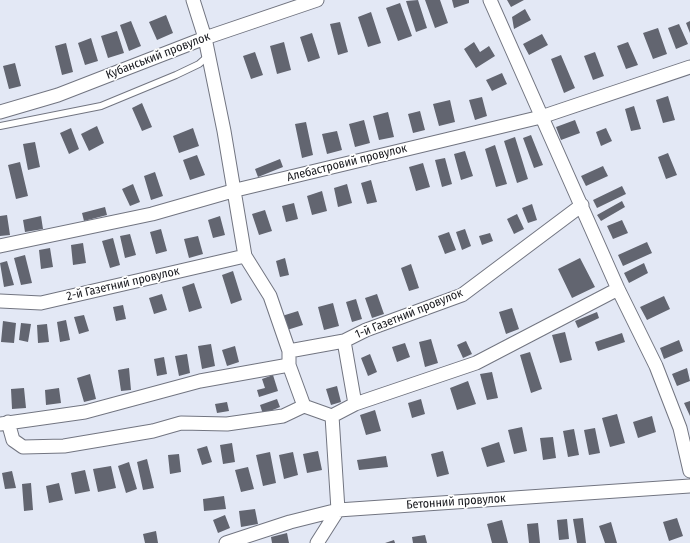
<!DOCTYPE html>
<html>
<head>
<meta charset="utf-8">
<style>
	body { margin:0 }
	canvas { display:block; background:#e3e8f5 }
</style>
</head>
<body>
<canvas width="690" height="543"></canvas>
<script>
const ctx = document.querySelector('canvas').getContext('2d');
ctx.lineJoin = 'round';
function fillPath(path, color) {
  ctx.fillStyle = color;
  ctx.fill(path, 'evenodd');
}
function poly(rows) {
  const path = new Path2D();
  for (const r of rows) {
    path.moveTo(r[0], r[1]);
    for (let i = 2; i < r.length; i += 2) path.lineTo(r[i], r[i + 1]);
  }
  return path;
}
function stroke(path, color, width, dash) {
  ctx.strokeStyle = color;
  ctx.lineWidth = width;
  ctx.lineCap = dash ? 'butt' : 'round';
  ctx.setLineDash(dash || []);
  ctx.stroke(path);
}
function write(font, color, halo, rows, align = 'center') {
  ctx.font = font + ' "Fira Sans Condensed",sans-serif';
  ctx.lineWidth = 3.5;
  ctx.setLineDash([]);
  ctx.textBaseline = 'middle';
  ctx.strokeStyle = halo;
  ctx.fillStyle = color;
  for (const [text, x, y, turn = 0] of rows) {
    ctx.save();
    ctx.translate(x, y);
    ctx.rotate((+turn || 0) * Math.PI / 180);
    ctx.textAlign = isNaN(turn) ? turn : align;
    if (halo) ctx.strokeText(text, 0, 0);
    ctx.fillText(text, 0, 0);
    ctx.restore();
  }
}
const building = poly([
	[418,0,427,28,416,32,406,1],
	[425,0,440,0,448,23,435,28],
	[452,0,469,0,469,3,454,8],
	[507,0,524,0,511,7],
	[400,3,412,36,398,41,386,8],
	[525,9,531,20,514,29,512,17],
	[371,12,381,43,368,47,358,17],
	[166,15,173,33,157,40,149,22],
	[131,21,141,46,129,51,120,25],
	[690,21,690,33,686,23],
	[340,22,348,52,338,55,330,24],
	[679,24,688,44,676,49,668,28],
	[658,28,667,54,653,59,643,33],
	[117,31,124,53,108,58,101,36],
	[312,33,320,58,308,62,300,37],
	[542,34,548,45,529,55,523,44],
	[91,38,98,61,85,65,78,43],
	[284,42,291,70,277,74,270,46],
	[474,42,480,52,489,46,495,56,476,68,464,49],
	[628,42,638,65,626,69,617,46],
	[66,43,73,72,62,75,55,46],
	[255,52,263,75,251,79,243,56],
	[595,52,604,76,593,80,584,56],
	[561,55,575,88,564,93,551,59],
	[15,63,21,86,9,89,3,66],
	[502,73,507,84,492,91,486,80],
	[668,96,675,120,663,123,656,100],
	[482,97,487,116,475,120,469,100],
	[450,100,455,122,439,126,433,104],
	[142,103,152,127,142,131,132,108],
	[634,106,641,129,631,131,625,109],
	[420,111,425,130,413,133,408,114],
	[388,112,394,137,379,140,373,116],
	[364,120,370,143,355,147,349,124],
	[575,120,580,133,561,140,556,127],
	[306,122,313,155,302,158,295,124],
	[97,126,104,143,89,151,81,134],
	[71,128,79,149,69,154,60,133],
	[193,128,199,146,179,153,173,136],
	[606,128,612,141,601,146,596,132],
	[337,131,342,150,327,154,322,134],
	[531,135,543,165,534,168,523,138],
	[515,137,528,179,517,183,504,141],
	[35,142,40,167,28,170,23,144],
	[495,145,507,184,496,187,485,149],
	[465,151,473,176,461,180,454,154],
	[668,153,677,175,666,179,658,157],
	[197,155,205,175,190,180,183,160],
	[445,158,452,184,442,187,435,160],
	[280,159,283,167,258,177,255,169],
	[20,162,28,196,16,199,8,165],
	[423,163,430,187,416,191,409,167],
	[603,166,608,176,586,186,581,176],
	[155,172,163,196,151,200,144,176],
	[371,180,377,202,367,204,361,183],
	[133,184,140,202,130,206,122,189],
	[347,184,352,203,338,207,334,188],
	[622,186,626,194,597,208,593,200],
	[322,191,327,211,312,215,307,196],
	[622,201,625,207,601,221,597,215],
	[294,203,298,219,286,222,282,206],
	[532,204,537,220,528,223,522,208],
	[105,207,107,215,84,221,82,213],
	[265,210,272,231,259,235,252,214],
	[517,214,524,229,514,234,507,219],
	[7,215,10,235,0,236,0,216],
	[41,216,43,229,25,232,23,220],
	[220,216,225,235,213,238,208,220],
	[622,220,628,233,613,239,607,226],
	[161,229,167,251,156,254,150,232],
	[465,229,471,246,462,250,456,232],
	[449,232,456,250,445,254,438,236],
	[490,233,493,241,482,245,479,236],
	[130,234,136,255,125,258,120,236],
	[198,236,203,254,189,258,184,239],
	[113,238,120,265,110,268,102,241],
	[647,242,652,253,623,266,618,255],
	[83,243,86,263,73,265,71,245],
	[50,248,53,267,41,269,39,250],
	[25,255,32,283,21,285,14,258],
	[285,258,289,275,280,277,276,261],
	[580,258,595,287,572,298,558,269],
	[7,261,14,285,4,287,0,263],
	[644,263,648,273,629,283,624,273],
	[411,264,419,288,409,291,401,268],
	[233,271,242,300,231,304,222,275],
	[194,283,202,308,189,312,182,287],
	[162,294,167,310,154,314,149,298],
	[377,294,384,314,372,318,365,298],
	[664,296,670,309,647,320,640,307],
	[356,299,362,319,352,322,346,302],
	[333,303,339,326,324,330,318,307],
	[123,305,126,319,116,321,113,307],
	[512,308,519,329,506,334,499,312],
	[298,311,303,325,287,330,282,316],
	[597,312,599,318,578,328,575,321],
	[84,315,89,331,79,334,74,317],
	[66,320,70,340,60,342,57,322],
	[3,321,16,323,14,343,1,342],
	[21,323,31,324,28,342,19,340],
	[47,324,49,342,38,343,37,325],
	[565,332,572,360,560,363,552,335],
	[622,333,625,342,598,351,595,342],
	[431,339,438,363,425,367,419,342],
	[679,340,683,351,664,359,660,348],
	[466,341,472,354,463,358,457,345],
	[405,343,410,357,397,362,392,347],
	[211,344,215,366,202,369,198,346],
	[235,346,239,362,227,366,222,350],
	[530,352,542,389,531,393,520,355],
	[187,354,190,373,179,376,175,356],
	[370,354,377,372,368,376,361,358],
	[164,357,167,374,157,376,154,359],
	[129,368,131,390,121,391,118,370],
	[687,368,690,381,677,386,672,374],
	[492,372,498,398,487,400,480,374],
	[90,374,96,399,84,402,77,378],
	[273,375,278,391,259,397,257,390,265,388,262,379],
	[468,381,476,404,457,410,450,388],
	[337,386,341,402,331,405,326,389],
	[24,388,26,408,12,409,11,389],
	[59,388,61,403,46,405,45,390],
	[277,399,280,407,263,414,260,405],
	[421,399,425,414,412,418,408,403],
	[690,401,690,416,684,403],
	[227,402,229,411,217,413,215,404],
	[375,410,381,431,366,435,360,415],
	[617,414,625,443,610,447,602,418],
	[652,416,656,432,638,438,633,422],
	[522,427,527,451,514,454,508,430],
	[595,428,600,453,589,455,584,430],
	[574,429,579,455,568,457,563,431],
	[553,437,556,458,543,460,540,438],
	[499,442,505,462,487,467,481,448],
	[232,443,235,462,223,464,220,445],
	[207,446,212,462,202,465,197,449],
	[318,451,322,470,307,473,303,454],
	[443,451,449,474,437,477,431,454],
	[270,452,276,483,263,486,256,455],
	[293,452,298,475,284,479,279,455],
	[179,454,181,472,170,474,168,455],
	[386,456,388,467,359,470,357,460],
	[147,459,154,488,143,490,137,462],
	[129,462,137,489,126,493,118,466],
	[111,466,116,488,98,492,93,469],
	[248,467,254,489,241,492,235,470],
	[85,470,90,491,75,494,71,473],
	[12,471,16,488,5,489,2,473],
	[31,483,33,510,24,511,22,484],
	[59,483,63,500,49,503,46,486],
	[224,496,226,509,204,511,203,499],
	[255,509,258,524,241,527,239,511],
	[225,515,230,528,218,533,213,520],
	[583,518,586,543,577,543,573,519],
	[677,518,683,536,669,541,663,522],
	[567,519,569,539,559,540,557,520],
	[502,520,508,543,492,543,487,524],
	[611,522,617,543,605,543,599,526],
	[538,523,540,543,529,543,527,524],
	[156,531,158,543,145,543,143,534],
	[287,533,289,543,272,543,271,537],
	[425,535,427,543,413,543,412,537],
	[394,540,395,543,385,543]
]);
const service = poly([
	[0,126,101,106,176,75,199,64,208,56]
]);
const minor = poly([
	[193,0,205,38,224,131,245,256,270,296,289,351,289,365,304,406,332,416,338,510,317,543],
	[490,0,618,289,656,366,680,428,690,471],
	[0,112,58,95,205,38,317,0],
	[0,246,152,214,236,190,541,117,690,67],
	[0,301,41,303,245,256],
	[289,351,344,341],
	[355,404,344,341,366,330,462,295,582,205],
	[332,416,355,404,476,363,618,289],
	[8,422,13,440,23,447,64,446,153,431,181,423,227,424,283,416,304,406],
	[0,424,85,412,200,381,289,365],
	[226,543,290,522,338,510,690,486]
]);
const streetNames = [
	["Кубанський провулок",158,56,-21],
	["Алебастровий провулок",347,163,-14],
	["2-й Газетний провулок",123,284,-13],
	["1-й Газетний провулок",409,314,-22],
	["Бетонний провулок",456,502,-4]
];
fillPath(building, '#626570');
stroke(service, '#727581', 8);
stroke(minor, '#727581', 15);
stroke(service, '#fff', 6);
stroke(minor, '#fff', 13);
write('12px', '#18191e', '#fff', streetNames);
</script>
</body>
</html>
